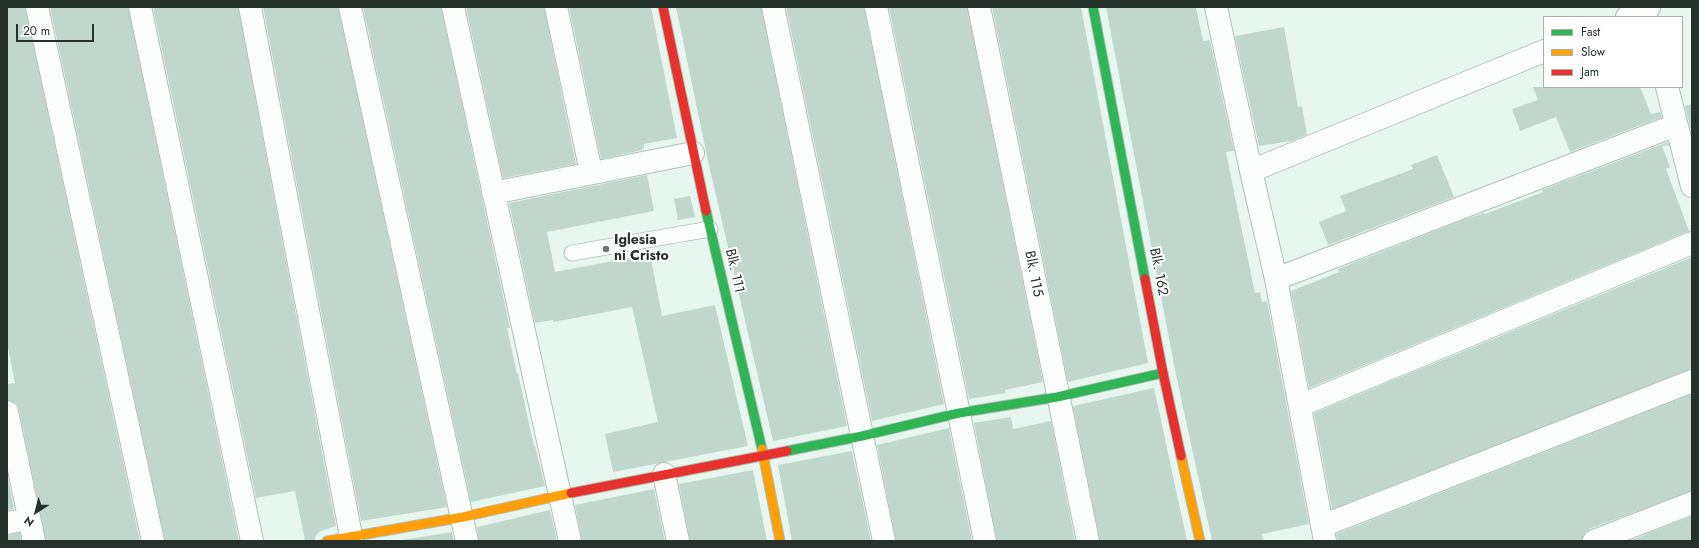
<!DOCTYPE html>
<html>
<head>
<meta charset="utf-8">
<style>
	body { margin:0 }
	#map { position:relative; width:1699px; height:548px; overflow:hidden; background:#e7f7ef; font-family:Jost,sans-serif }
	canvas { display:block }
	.frame { position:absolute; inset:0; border:8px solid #27312c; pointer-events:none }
	.legend { position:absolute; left:1543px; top:16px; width:140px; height:72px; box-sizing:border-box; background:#fff; border:1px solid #a9adab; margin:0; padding:5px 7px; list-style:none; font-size:12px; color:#27312c }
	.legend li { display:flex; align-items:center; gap:8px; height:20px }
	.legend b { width:20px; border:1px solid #a9adab }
	.north { position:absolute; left:16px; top:492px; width:40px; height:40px; -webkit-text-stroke:3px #fff; paint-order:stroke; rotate:216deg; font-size:11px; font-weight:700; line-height:16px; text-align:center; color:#27312c }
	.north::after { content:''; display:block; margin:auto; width:14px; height:18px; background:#27312c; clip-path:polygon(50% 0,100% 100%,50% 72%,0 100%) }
	.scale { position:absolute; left:16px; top:24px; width:78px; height:18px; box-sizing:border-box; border:2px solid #27312c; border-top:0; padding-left:5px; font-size:12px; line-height:14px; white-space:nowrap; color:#27312c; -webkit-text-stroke:3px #fff; paint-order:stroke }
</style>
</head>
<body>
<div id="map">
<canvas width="1699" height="548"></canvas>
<div class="frame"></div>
<ul class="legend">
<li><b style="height:5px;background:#30b455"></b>Fast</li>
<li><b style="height:5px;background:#ff9f0a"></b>Slow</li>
<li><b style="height:5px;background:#e5322d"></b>Jam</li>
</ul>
<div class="north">N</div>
<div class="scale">20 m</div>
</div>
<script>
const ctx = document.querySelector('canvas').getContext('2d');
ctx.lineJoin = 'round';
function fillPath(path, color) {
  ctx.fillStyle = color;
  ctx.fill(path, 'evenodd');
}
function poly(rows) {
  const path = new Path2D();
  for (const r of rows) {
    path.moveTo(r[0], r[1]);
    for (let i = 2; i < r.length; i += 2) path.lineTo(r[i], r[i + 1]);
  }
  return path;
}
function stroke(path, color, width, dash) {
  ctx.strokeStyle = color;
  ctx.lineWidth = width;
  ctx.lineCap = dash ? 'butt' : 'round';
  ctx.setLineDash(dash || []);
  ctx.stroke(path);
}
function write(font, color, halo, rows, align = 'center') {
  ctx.font = font + ' Jost,sans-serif';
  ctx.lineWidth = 4;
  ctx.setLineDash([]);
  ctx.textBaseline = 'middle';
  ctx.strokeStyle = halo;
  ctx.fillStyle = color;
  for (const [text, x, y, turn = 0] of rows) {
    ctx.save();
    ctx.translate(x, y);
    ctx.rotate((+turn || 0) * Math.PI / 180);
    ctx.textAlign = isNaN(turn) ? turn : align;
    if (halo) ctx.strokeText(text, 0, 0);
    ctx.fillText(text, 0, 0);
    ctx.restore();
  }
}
const building = poly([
	[7,7,25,7,140,541,46,541,19,409,16,403,7,400,7,384,15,383,7,343],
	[50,7,128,7,239,541,165,541],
	[153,7,238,7,336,526,319,532,315,537,315,541,305,541,295,491,256,498],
	[263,7,338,7,447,507,361,521],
	[363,7,441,7,510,328,507,328,517,374,518,373,534,446,535,446,545,486,471,502],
	[466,7,544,7,576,164,503,178],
	[569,7,651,7,677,138,644,144,644,148,642,149,642,150,601,159],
	[676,7,761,7,847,426,773,441,708,161],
	[786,7,864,7,944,404,872,421],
	[889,7,967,7,1043,382,1005,390,1006,393,969,399],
	[992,7,1081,7,1148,363,1068,382],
	[1106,7,1196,7,1203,41,1210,40,1234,151,1226,152,1238,212,1255,293,1260,292,1262,302,1267,301,1309,524,1262,534,1264,541,1212,541,1175,370],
	[1284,27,1298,107,1302,106,1307,135,1291,141,1259,146,1235,36],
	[1533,87,1640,87,1651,114,1660,112,1662,117,1570,152,1556,117,1520,131,1512,109,1538,100],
	[1692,104,1692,135,1685,106],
	[1668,142,1669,145,1662,146,1670,167,1666,169,1689,231,1309,388,1291,291,1339,272,1338,269,1463,220,1484,213,1485,214,1543,192,1542,190],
	[1437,155,1454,197,1328,245,1319,222,1346,211,1340,196,1413,169,1411,165],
	[647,175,654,211,547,232,555,272,650,254,662,316,715,305,748,446,613,472,605,434,658,422,632,307,554,322,553,320,535,323,509,203],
	[690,196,695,217,678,220,674,199],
	[1692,257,1692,369,1332,509,1314,413],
	[1154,388,1187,541,1100,541,1073,406],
	[1692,394,1692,491,1589,529,1584,534,1582,541,1338,541,1336,534],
	[1011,417,1013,429,1051,421,1075,541,997,541,974,423],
	[949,428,972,541,896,541,877,445],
	[852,451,871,541,792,541,778,465],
	[753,470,767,541,690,541,679,484],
	[7,473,14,509,7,510],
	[654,489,665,541,582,541,575,505],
	[550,510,557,541,479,541,477,527],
	[1692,516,1692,541,1629,541],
	[452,532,454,541,396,541],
	[20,533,21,541,7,541,7,535]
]);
const lane = poly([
	[572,253,710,229]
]);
const street = poly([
	[37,7,153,541],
	[140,7,252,541],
	[250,7,352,541],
	[350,7,467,541],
	[453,7,570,541],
	[556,7,591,172],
	[773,7,884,541],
	[876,7,985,541],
	[979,7,1088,541],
	[1216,7,1251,171,1276,279,1325,541],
	[1627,17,1649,8],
	[1667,87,1692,186],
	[1251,171,1544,51],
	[493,193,693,153],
	[1276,279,1676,125],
	[1301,405,1692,243],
	[7,412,34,541],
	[664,474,678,541],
	[7,523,28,519],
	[1322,526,1692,381],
	[1594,541,1692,503]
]);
const fast = poly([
	[1093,7,1145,279],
	[706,211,762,449],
	[787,451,862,436,959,413,1057,397,1163,373]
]);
const slow = poly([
	[762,449,780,541],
	[1181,456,1200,541],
	[327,541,463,517,571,493]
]);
const jam = poly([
	[663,7,706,211],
	[1145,279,1163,373,1181,456],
	[571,493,787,451]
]);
const markers = [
	[606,249,4,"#6a7670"]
];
const poiNames = [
	["Iglesia",614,241],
	["ni Cristo",614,257]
];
const streetNames = [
	["Blk. 111",734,271,77],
	["Blk. 162",1158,272,79],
	["Blk. 115",1033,274,79]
];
fillPath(building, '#c0d7cc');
stroke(lane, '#b3bfb9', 17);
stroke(street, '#b3bfb9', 24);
stroke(fast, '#b3bfb9', 11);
stroke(slow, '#b3bfb9', 11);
stroke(jam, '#b3bfb9', 11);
stroke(lane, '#fbfefd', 15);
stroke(street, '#fbfefd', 22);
stroke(fast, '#30b455', 9);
stroke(slow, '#ff9f0a', 9);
stroke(jam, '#e5322d', 9);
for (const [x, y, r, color] of markers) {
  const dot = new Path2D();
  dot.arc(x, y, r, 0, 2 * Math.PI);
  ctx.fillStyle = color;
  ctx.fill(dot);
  stroke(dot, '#fff', 1.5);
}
write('bold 14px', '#27312c', '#fff', poiNames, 'left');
write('14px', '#27312c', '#fff', streetNames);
</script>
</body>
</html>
